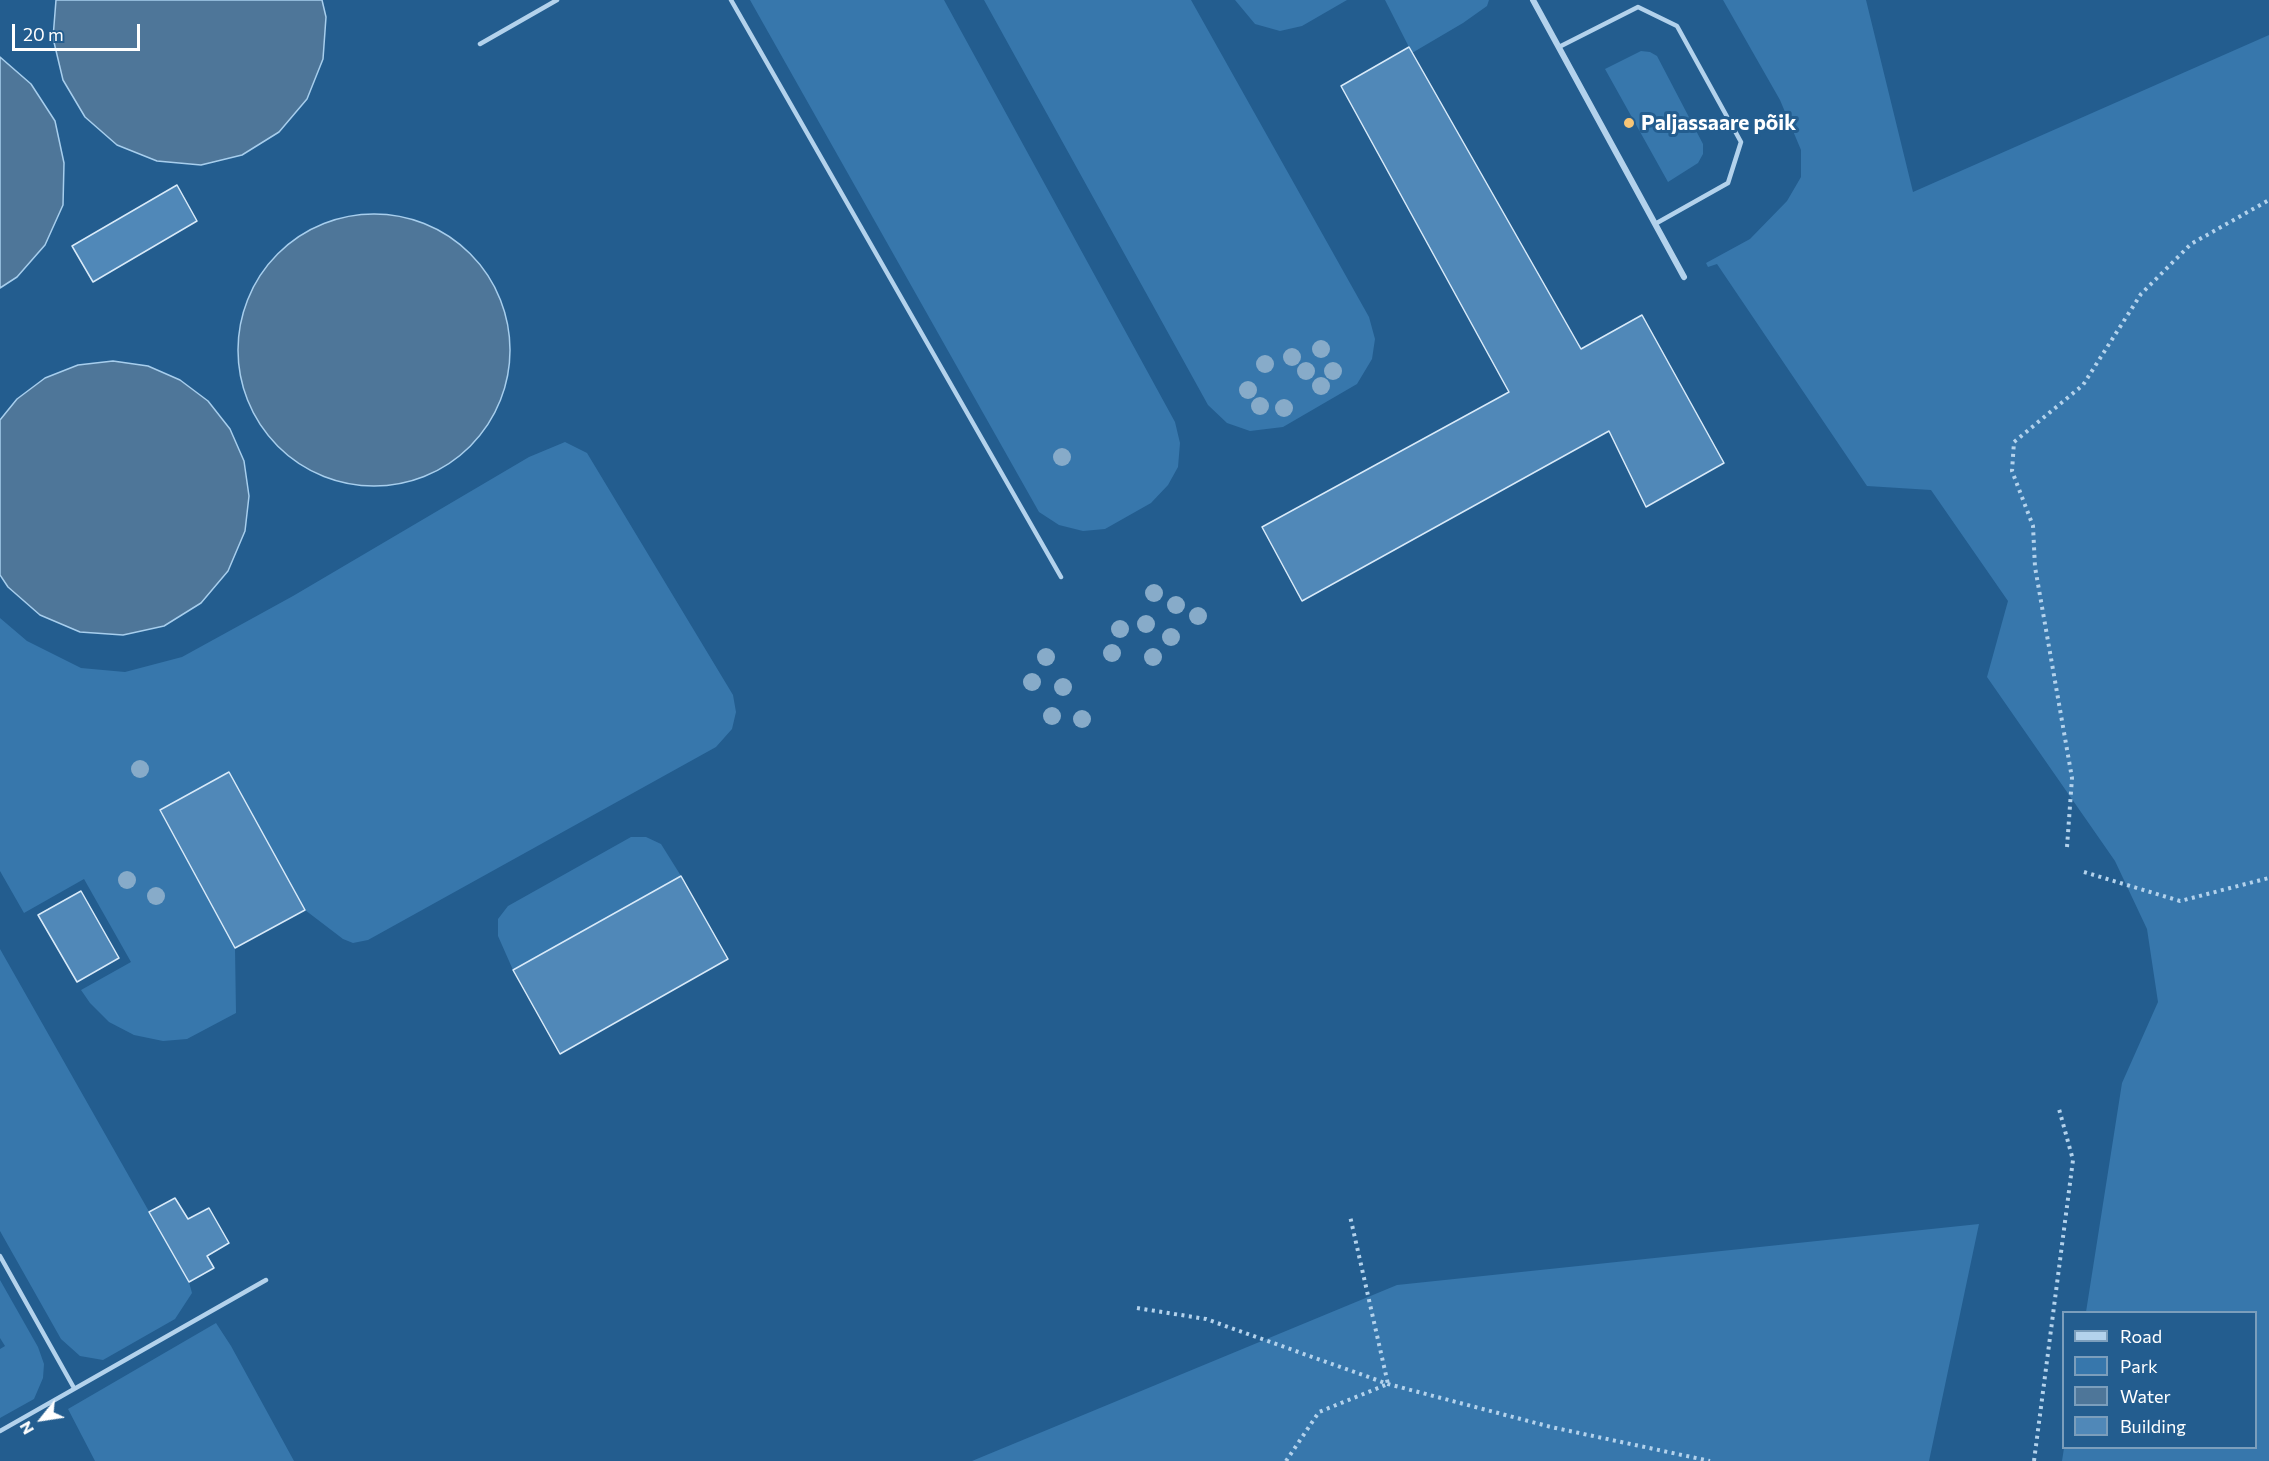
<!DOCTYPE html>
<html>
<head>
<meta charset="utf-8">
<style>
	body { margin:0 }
	#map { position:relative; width:2269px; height:1461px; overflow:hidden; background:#235d8f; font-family:Commissioner,sans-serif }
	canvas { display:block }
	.legend { position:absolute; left:2062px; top:1311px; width:195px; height:138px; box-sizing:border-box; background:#235d8f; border:2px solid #7b9ebc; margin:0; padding:8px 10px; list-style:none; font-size:18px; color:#fff }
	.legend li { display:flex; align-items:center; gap:12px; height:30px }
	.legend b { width:30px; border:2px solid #7b9ebc }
	.north { position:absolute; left:12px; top:1389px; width:60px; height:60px; -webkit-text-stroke:4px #235d8f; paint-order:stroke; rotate:240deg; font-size:16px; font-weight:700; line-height:24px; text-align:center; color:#fff }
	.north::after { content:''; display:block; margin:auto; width:21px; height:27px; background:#fff; clip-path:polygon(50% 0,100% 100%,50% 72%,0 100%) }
	.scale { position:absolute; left:12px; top:24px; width:128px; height:27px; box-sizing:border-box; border:3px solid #fff; border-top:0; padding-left:8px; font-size:18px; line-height:21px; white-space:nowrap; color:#fff; -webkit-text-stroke:4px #235d8f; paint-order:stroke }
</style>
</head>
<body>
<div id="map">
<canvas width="2269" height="1461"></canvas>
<ul class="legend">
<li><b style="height:8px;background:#b3d2ec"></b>Road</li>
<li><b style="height:16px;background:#3777ac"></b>Park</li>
<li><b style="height:16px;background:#4e7699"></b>Water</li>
<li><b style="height:16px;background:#5088b8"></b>Building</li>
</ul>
<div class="north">N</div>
<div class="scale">20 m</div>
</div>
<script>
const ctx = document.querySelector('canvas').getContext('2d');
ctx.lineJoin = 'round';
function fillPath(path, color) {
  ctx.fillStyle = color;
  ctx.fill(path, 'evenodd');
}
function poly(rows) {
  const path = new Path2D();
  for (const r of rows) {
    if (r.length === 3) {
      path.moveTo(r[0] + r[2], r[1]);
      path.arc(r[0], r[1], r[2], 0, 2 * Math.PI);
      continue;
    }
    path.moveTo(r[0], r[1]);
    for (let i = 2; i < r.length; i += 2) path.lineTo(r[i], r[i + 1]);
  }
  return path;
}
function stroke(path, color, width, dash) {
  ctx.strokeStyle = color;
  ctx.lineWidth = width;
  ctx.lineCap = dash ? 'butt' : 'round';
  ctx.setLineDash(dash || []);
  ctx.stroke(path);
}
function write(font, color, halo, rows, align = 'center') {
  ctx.font = font + ' Commissioner,sans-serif';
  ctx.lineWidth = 6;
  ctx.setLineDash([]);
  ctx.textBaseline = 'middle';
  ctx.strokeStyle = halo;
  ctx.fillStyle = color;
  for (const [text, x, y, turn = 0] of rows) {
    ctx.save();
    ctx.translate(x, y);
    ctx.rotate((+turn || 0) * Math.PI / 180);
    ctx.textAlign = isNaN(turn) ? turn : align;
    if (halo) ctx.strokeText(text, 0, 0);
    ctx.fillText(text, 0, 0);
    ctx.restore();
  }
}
const green = poly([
	[750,0,944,0,1175,422,1180,443,1178,467,1168,485,1151,503,1105,529,1083,531,1059,525,1039,512],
	[984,0,1191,0,1369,317,1375,339,1372,359,1357,384,1283,427,1250,431,1227,423,1208,405],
	[1235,0,1347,0,1302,26,1280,31,1255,24],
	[1385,0,1489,0,1487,6,1463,23,1412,53],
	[1723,0,1866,0,1913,192,2269,35,2269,1461,2062,1461,2064,1448,2256,1448,2256,1312,2086,1312,2122,1083,2158,1002,2147,929,2115,861,1987,677,2008,601,1931,490,1867,486,1717,264,1708,267,1706,263,1750,239,1787,201,1801,177,1801,150,1780,100],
	[1641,51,1650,52,1657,56,1703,144,1703,154,1698,163,1668,182,1605,69],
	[565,442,587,453,733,695,736,712,732,729,716,747,368,940,353,943,343,939,305,910,229,772,160,811,235,948,236,1013,187,1039,163,1041,134,1035,109,1022,90,1003,81,990,131,962,84,879,24,913,0,871,0,618,27,641,81,668,125,672,182,657,293,596,529,457],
	[631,837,646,837,661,844,681,876,513,970,498,936,498,919,508,906],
	[0,949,189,1282,192,1293,175,1319,103,1360,80,1356,61,1339,0,1231],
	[1979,1224,1929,1461,972,1461,1397,1285],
	[0,1280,38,1347,44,1364,43,1378,34,1399,0,1418,0,1349,5,1346,0,1338],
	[216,1323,231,1346,294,1461,95,1461,68,1409]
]);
const water = poly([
	[56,0,322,0,326,17,323,59,307,99,279,132,242,155,201,165,157,161,117,145,85,117,63,80,53,38,56,0],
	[0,57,31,84,55,121,64,163,63,205,45,245,17,277,0,288,0,57],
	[374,350,136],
	[113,361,148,366,180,380,208,401,230,429,244,461,249,496,245,531,228,571,201,603,164,626,123,635,80,632,40,615,8,587,0,575,0,420,17,399,45,378,78,365,113,361]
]);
const building = poly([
	[1409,47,1581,349,1642,315,1724,463,1646,507,1609,431,1302,601,1262,527,1509,392,1341,86,1409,47],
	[177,185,197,221,93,282,72,246,177,185],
	[229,772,305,910,235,948,160,810,229,772],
	[681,876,728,959,560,1054,513,970,681,876],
	[81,891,119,958,77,982,38,915,81,891],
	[175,1198,188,1219,209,1208,229,1243,207,1256,214,1268,189,1282,149,1212,175,1198]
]);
const path = poly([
	[2067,847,2072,778,2035,567,2033,526,2012,471,2014,442,2083,385,2141,294,2191,244,2269,200],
	[2084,872,2180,901,2269,878],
	[1137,1308,1206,1319,1388,1384,1551,1427,1710,1461],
	[1286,1461,1319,1412,1388,1384,1350,1216],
	[2034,1461,2073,1160,2059,1109]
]);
const service = poly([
	[731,0,1061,577],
	[480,44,557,0],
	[1559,47,1638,7,1677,26,1741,142,1728,183,1655,224],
	[0,1256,74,1388],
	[0,1431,266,1280]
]);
const minor = poly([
	[1533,0,1684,277]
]);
const trees = [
	[1321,349],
	[1292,357],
	[1265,364],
	[1306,371],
	[1333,371],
	[1321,386],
	[1248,390],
	[1260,406],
	[1284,408],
	[1062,457],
	[1154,593],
	[1176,605],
	[1198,616],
	[1146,624],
	[1120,629],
	[1171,637],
	[1112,653],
	[1046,657],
	[1153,657],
	[1032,682],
	[1063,687],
	[1052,716],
	[1082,719],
	[140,769],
	[127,880],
	[156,896]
];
const markers = [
	[1629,123,6,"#f7c576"]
];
const poiNames = [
	["Paljassaare põik",1641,123]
];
fillPath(green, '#3777ac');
fillPath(water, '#4e7699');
stroke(water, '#a7ceed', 1.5);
fillPath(building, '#5088b8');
stroke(building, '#d8eaf9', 1.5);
stroke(path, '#b3d2ec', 4, [3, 4.5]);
stroke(service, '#b3d2ec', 4.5);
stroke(minor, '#b3d2ec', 6);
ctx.fillStyle = '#87abc9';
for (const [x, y] of trees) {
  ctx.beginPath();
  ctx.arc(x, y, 9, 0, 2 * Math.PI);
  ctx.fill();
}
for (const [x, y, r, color] of markers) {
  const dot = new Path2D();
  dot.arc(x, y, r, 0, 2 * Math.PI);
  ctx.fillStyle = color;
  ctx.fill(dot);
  stroke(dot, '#235d8f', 2);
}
write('bold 21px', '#fff', '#235d8f', poiNames, 'left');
</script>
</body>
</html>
